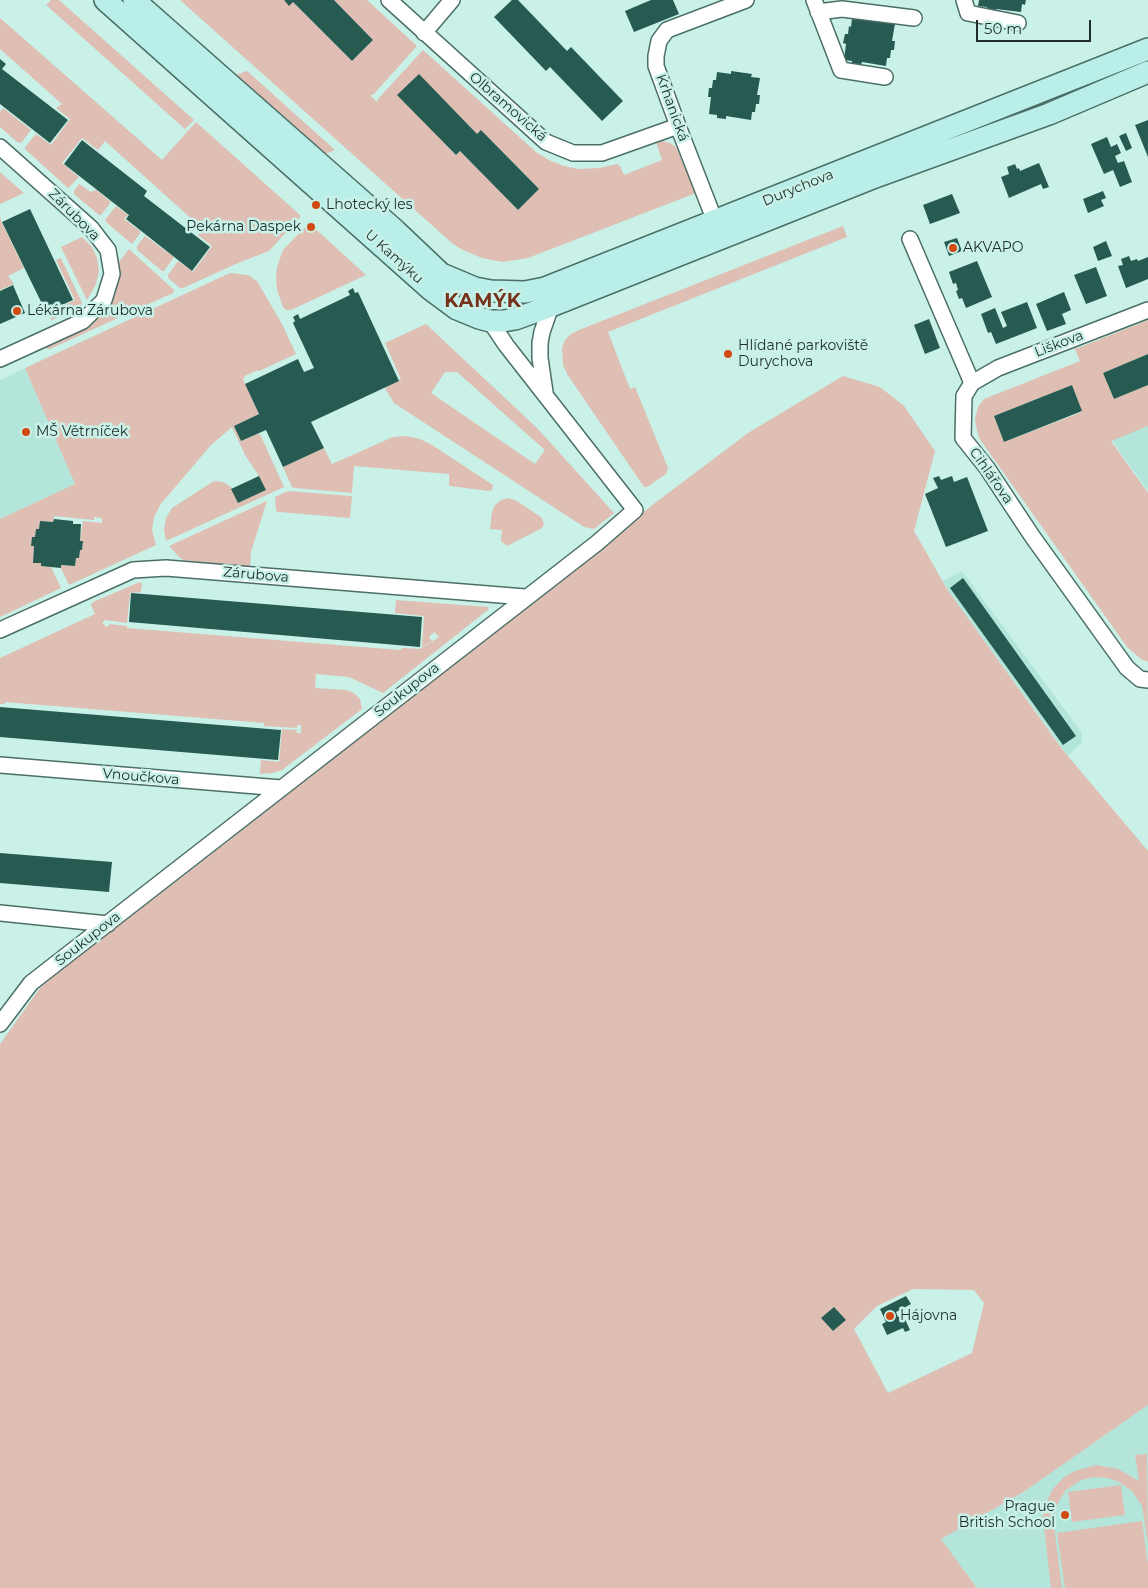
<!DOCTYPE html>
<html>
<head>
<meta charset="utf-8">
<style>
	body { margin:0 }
	#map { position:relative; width:1148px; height:1588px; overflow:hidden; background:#c9f1e8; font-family:Montserrat,sans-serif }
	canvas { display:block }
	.scale { position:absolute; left:976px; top:20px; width:115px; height:22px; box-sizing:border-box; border:2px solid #1e2d2a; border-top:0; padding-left:6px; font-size:15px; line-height:18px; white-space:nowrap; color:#1e2d2a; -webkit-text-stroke:4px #c9f1e8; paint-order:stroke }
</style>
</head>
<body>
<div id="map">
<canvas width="1148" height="1588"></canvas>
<div class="scale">50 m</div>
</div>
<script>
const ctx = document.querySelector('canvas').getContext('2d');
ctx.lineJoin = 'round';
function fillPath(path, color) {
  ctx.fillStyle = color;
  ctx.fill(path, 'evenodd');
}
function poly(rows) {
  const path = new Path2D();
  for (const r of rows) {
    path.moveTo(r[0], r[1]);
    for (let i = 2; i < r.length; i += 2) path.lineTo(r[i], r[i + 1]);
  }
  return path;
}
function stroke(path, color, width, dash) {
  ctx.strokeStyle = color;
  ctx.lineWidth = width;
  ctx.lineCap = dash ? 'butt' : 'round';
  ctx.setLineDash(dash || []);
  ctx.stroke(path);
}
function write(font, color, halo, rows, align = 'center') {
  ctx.font = font + ' Montserrat,sans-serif';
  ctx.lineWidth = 5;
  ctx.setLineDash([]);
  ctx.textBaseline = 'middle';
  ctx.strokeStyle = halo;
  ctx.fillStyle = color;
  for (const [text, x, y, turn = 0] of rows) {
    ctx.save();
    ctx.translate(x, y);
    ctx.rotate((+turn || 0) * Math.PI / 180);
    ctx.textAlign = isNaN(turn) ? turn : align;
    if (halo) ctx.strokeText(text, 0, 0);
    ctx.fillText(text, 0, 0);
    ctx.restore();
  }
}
const built = poly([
	[25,368,75,484,0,519,0,380],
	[1148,425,1148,491,1111,439],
	[962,571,1082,733,1082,742,1068,756,947,589,943,581],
	[1148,1405,1148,1588,977,1588,941,1539,1025,1491]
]);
const green = poly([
	[51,0,59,0,194,120,185,129,46,5],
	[180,0,284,0,289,5,293,2,352,61,373,40,334,0,367,0,417,46,373,95,370,95,377,102,378,99,423,50,536,152,549,160,564,166,579,169,600,168,617,164,620,166,624,175,662,160,656,142,663,141,670,143,676,147,696,193,528,258,502,262,482,258,463,250,453,244],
	[435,91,477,134,482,131,539,189,518,210,460,151,456,155,398,95],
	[0,18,162,160,196,122,300,215,300,217,269,251,238,263,183,288,180,288,168,278,168,275,178,261,193,272,212,246,198,235,204,230,105,141,98,150,82,138,62,163,79,177,68,188,25,149,25,147,36,134,51,145,70,119,56,108,62,104,0,49],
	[247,71,335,150,325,154,236,75],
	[3,108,31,130,21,143,17,142,0,127,0,112],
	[0,172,24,193,0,204],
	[79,184,91,192,96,190,111,202,101,215,99,215,74,194,74,191],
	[116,206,128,215,124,219,141,232,132,244,106,222,105,220],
	[0,216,1,221,24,268,8,276,14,284,0,290],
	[309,223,366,275,291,310,286,310,283,307,277,290,276,279,277,267,283,250],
	[843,226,847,237,608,332,630,389,635,387,668,468,666,474,647,487,644,487,567,374,563,365,562,348,565,340,571,334,579,330],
	[145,236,174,257,164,271,162,271,137,250,137,246],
	[82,237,92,247,97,258,99,271,96,284,87,300,61,247],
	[129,249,174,290,173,293,50,349,47,349,45,345,88,325,101,315,109,304,116,289,119,276,119,262],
	[61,258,82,303,81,305,73,310,52,320,47,313,75,300,56,260],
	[230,273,248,275,257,281,282,324,296,354,259,371,258,370,245,376,243,379,259,414,234,426,241,441,257,434,260,434,284,487,166,541,164,530,166,518,172,508,214,481,223,482,231,487,238,503,266,490,259,476,245,455,232,427,211,445,160,505,154,517,152,530,156,545,69,585,61,568,61,565,75,566,76,558,80,550,82,549,83,541,80,541,83,521,102,523,102,518,94,517,94,520,54,516,53,522,40,521,39,529,36,529,35,537,32,537,31,546,34,546,33,562,41,563,41,566,51,567,61,588,0,617,0,519,75,484,25,368],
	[1148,320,1148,354,1103,373,1114,399,1148,385,1148,426,1111,441,1148,493,1148,662,1141,659,1127,647,979,438,976,426,975,419,978,407,984,399,1080,361,1074,347,1078,348],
	[1072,385,1082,412,1004,442,994,416],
	[426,324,537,428,614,513,594,529,584,527,394,403,385,388,401,379,385,343],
	[445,372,457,372,545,450,535,464,431,393],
	[843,376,880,387,904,406,935,451,914,531,947,589,1062,749,1148,851,1148,1405,1025,1491,941,1539,977,1588,0,1588,0,1044,50,974,139,910,223,845,655,503,748,433],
	[913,1289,974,1290,984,1303,972,1353,888,1393,854,1329,877,1306],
	[834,1307,845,1320,833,1331,821,1318],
	[406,436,420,439,432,445,493,485,492,490,489,491,450,486,449,485,449,474,354,466,352,493,295,488,292,487,283,467,324,448,332,464,393,437],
	[288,491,352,496,350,518,279,512,276,511,275,497],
	[509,498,517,501,542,518,544,524,542,528,507,546,501,541,502,530,490,529,492,512,495,505,501,500],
	[267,501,251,552,250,567,188,562,180,558,169,546],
	[140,582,142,584,141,592,130,593,127,623,105,620,102,623,107,627,110,624,127,626,127,628,400,650,403,648,420,649,439,637,434,632,429,637,432,641,422,647,424,616,395,613,396,600,488,607,489,609,383,693,349,677,316,674,315,688,346,690,354,693,360,699,362,709,282,770,272,773,260,774,261,760,279,762,282,729,297,730,296,733,301,733,301,725,297,725,297,728,264,726,264,723,5,702,5,704,0,704,0,658,95,614,91,605,93,602],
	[1147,1454,1148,1545,1142,1506,1132,1491,1119,1482,1108,1478,1094,1477,1081,1480,1066,1490,1060,1499,1055,1509,1054,1526,1062,1588,1051,1588,1043,1518,1044,1507,1053,1489,1063,1478,1075,1471,1096,1465,1118,1469,1139,1481,1135,1455],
	[1121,1485,1125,1515,1072,1522,1068,1492],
	[1142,1521,1148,1565,1148,1588,1065,1588,1057,1533]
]);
const building = poly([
	[284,0,334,0,373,40,352,61,293,2,289,6],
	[512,0,518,0,567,51,571,47,623,101,602,121,550,67,546,71,494,17],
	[651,0,673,0,679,14,634,32,625,11],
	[979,0,1026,0,1025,5,1022,4,1021,12,996,9,996,12,986,10,987,7,978,6],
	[867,17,887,20,886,23,895,24,892,41,895,41,894,50,891,50,890,58,887,58,886,66,862,62,861,65,852,64,852,61,844,60,846,44,843,43,845,34,848,34,849,26,851,27,852,19,866,20],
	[0,59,6,64,2,69,68,120,50,143,0,104],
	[731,71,752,74,751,77,760,78,757,95,760,95,759,104,756,104,755,112,752,112,751,120,726,116,726,119,717,118,717,115,709,114,711,97,708,97,709,88,712,88,713,80,716,80,717,72,731,74],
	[419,74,477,134,481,130,539,189,518,210,460,151,456,155,397,95],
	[1148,120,1148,157,1135,125],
	[1126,133,1132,148,1126,151,1119,136],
	[1107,137,1111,147,1117,144,1121,153,1115,156,1118,163,1124,161,1132,182,1120,187,1113,170,1104,174,1091,144],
	[82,140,147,191,144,196,210,247,192,271,126,219,129,215,64,164],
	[1039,163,1049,187,1043,189,1041,184,1009,198,1001,177,1009,174,1007,167,1015,164,1017,169,1019,168,1020,171],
	[1103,191,1106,198,1101,200,1104,206,1088,213,1083,199],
	[952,194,960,213,930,224,923,205],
	[30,209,73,300,46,312,2,222],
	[957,238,962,251,949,256,944,242],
	[1106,241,1112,256,1098,261,1093,247],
	[1129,256,1131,261,1137,259,1138,261,1148,257,1148,279,1126,288,1118,266,1123,265,1121,259],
	[977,261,992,297,966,308,962,298,959,299,956,291,958,290,956,283,953,284,949,272],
	[1096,267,1107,296,1086,304,1074,275],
	[13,285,25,313,0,324,0,291],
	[353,288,355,293,358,292,399,381,311,422,324,448,283,467,266,430,241,441,234,426,259,414,245,384,298,359,304,372,314,368,293,323,295,321,293,317,298,314,300,319,350,295,348,291],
	[1064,292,1071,310,1062,314,1066,324,1047,331,1036,304],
	[1027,302,1037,328,996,344,991,332,988,333,981,314,995,308,1003,328,1007,326,1001,312],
	[929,319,940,348,925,354,914,325],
	[1148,354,1148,385,1114,399,1103,373],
	[1072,385,1082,411,1004,442,994,416],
	[259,476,266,490,238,503,231,489],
	[939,476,941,480,952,476,954,482,967,477,988,531,946,547,925,494,938,488,933,478],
	[54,519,73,521,73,524,81,524,80,541,83,541,82,550,80,550,79,558,76,558,75,566,61,565,61,568,41,566,41,563,33,563,34,546,31,546,32,537,35,537,36,529,39,529,40,521,53,522],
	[963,578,1076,736,1063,745,950,588],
	[131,593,422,617,420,647,129,622],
	[0,707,281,730,278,760,0,737],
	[0,853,112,862,109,892,0,883],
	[906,1296,911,1304,896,1312,898,1317,903,1315,910,1330,905,1332,903,1328,887,1335,882,1324,886,1322,880,1309],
	[834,1307,846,1320,833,1331,821,1318]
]);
const street = poly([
	[389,0,546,142,573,153,602,153,678,126],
	[814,0,841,70,885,77],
	[964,0,968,13,1018,23],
	[818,12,842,9,914,18],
	[424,33,452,0],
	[0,147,91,228,108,250,112,274,104,300,83,321,0,359],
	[718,229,678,126,656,66,656,56,659,41,667,30,746,0],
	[910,239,972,383],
	[1148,310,998,368,972,383,964,396,963,438,987,468,1032,536,1127,668,1140,679,1148,680],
	[545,392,540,358,540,343,542,332,551,306],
	[0,630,133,570,166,568,525,597],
	[0,765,281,788],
	[0,913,108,924],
	[0,1024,31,983,597,543,635,510,506,345,490,321]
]);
const secondary = poly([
	[105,0,430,289,457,309,479,318,490,321,503,321,515,319,551,306,870,179,1049,114,1148,72],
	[134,0,396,231,454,286],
	[444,275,475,288,491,291,525,292,545,288,1148,49]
]);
const markers = [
	[316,205,5,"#d04a12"],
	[311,227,5,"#d04a12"],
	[953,248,5,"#d04a12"],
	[17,311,5,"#d04a12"],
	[728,354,5,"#d04a12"],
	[26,432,5,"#d04a12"],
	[890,1316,5,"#d04a12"],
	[1065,1515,5,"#d04a12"]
];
const streetNames = [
	["Olbramovická",508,107,41],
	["Krhanická",672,108,70],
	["Durychova",798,188,-22],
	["Zárubova",74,215,45],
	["U Kamýku",394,257,42],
	["Liškova",1059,344,-21],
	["Cihlářova",991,476,55],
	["Zárubova",256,575,5],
	["Soukupova",407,690,-38],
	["Vnoučkova",141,777,5],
	["Soukupova",88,939,-38]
];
const poiNames = [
	["Lhotecký les",326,205],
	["Pekárna Daspek",301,227,"right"],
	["AKVAPO",963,248],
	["Lékárna Zárubova",27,311],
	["Hlídané parkoviště",738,346],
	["Durychova",738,362],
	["MŠ Větrníček",36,432],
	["Hájovna",900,1316],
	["Prague",1055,1507,"right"],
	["British School",1055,1523,"right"]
];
const districtNames = [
	["KAMÝK",483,301]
];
fillPath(built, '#b4e5da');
fillPath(green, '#dfbeb3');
fillPath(building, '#275a51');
stroke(street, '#4b6f67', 18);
stroke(secondary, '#4b6f67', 24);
stroke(street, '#fff', 15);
stroke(secondary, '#b9efe8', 21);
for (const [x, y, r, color] of markers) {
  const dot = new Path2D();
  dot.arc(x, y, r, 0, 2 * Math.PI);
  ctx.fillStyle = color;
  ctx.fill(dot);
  stroke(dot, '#c9f1e8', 2);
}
write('14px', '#1e2d2a', '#c9f1e8', streetNames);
write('14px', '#1e2d2a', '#c9f1e8', poiNames, 'left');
ctx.letterSpacing = '1px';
write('bold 19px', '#75331c', '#c9f1e8', districtNames);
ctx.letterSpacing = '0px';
</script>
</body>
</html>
